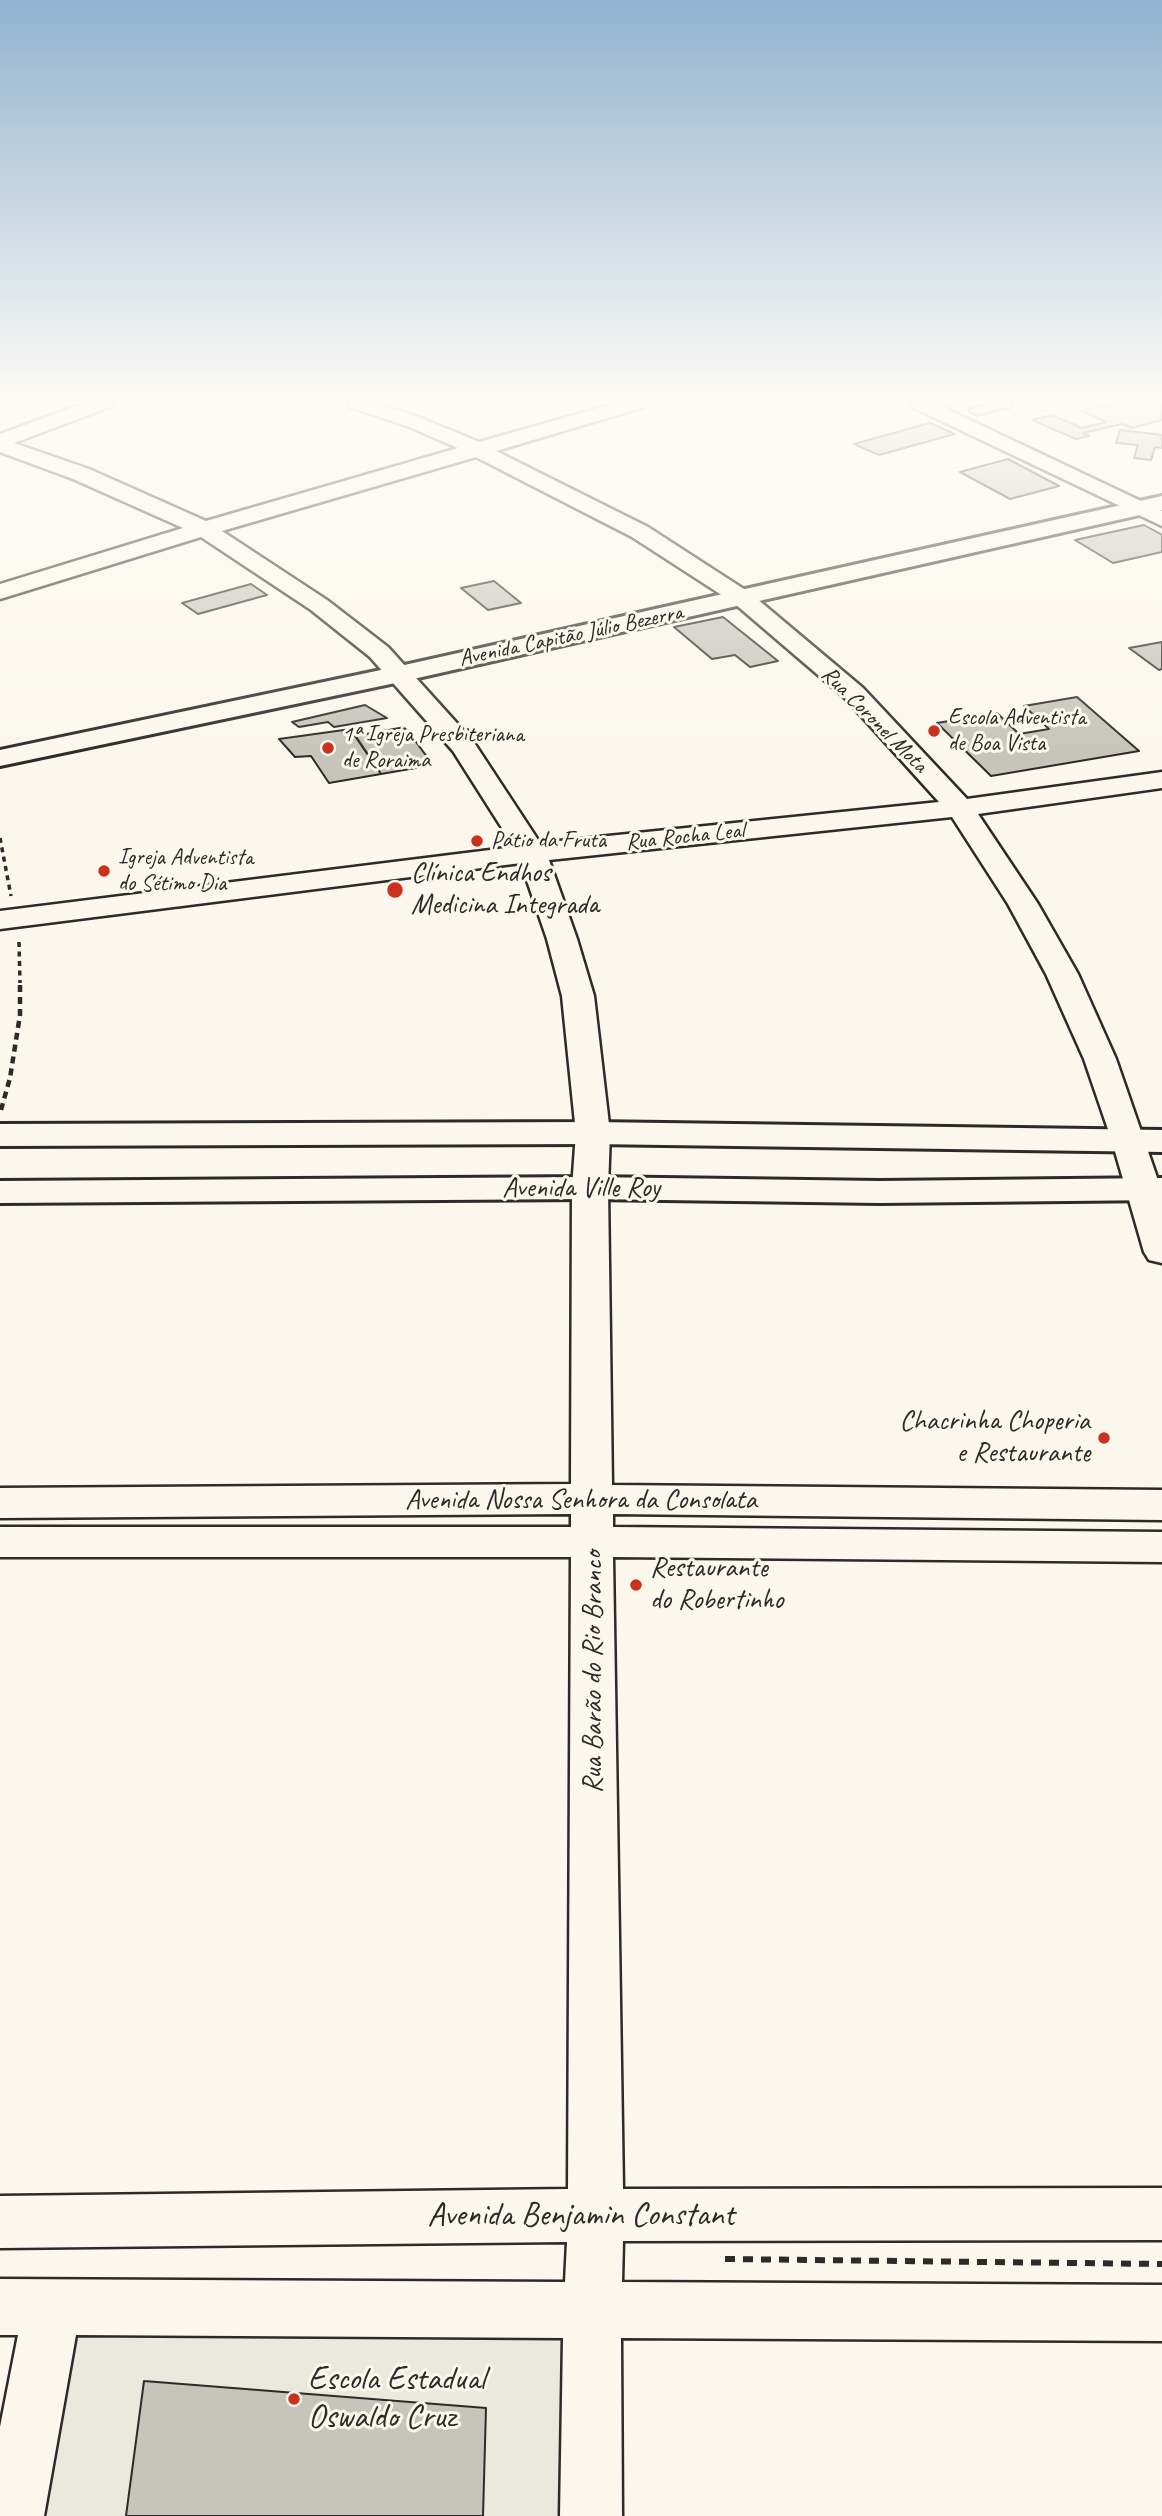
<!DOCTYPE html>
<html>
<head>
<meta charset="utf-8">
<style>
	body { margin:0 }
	canvas { display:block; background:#fbf7ec }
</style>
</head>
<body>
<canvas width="1162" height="2516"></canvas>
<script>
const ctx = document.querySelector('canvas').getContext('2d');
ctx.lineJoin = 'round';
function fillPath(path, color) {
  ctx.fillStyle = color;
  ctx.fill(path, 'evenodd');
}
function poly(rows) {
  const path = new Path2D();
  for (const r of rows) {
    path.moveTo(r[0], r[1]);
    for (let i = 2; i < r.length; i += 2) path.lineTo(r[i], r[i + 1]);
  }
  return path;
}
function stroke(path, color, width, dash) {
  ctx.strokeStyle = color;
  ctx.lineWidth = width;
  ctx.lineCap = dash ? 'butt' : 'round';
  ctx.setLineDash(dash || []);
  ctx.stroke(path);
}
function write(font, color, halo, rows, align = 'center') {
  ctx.font = font + ' Caveat,sans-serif';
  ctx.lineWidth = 6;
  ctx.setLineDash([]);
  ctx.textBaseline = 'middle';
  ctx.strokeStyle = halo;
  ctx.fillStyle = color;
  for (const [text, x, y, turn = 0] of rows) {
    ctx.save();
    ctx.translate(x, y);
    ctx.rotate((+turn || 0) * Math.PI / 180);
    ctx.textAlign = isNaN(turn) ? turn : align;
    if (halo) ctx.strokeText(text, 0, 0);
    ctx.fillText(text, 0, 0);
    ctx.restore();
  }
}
const built = poly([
	[35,2302,574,2318,570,2516,0,2516]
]);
const building = poly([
	[1115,403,1162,403,1162,420,1132,428,1122,424,1083,433,1089,436,1076,439,1032,420,1052,415,1082,428,1106,422,1081,411,1115,403],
	[930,423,955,434,879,455,854,444,930,423],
	[1120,430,1162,435,1162,448,1155,447,1151,460,1134,458,1138,445,1116,443,1120,430],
	[1008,459,1059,486,1010,499,960,472,1008,459],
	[1144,525,1162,535,1162,552,1113,563,1075,540,1144,525],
	[494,581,521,603,488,610,461,588,494,581],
	[251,584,267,595,198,614,182,603,251,584],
	[723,617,778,661,750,667,735,655,712,659,674,627,723,617],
	[1162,642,1162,669,1159,670,1129,648,1162,642],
	[1077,697,1139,751,991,776,937,723,997,713,1019,734,1049,729,1024,706,1077,697],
	[365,705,387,718,334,727,328,722,299,727,292,722,365,705],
	[405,727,433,765,381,774,355,736,405,727],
	[351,729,381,774,329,783,311,756,295,757,279,739,351,729],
	[144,2381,486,2408,483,2516,126,2516,144,2381]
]);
const pathFar2 = poly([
	[0,838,11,896],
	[19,942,20,983]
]);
const pathFar1 = poly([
	[1,1110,10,1078,20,1015,20,981]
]);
const path = poly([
	[725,2259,1162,2264]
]);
const street = poly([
	[991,403,1012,403,1010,406,977,414,970,410,991,403]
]);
const secondary = poly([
	[85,403,113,403,110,407,14,443,89,469,206,521,458,448,407,426,350,407,347,403,376,403,421,418,479,442,617,403,647,403,644,407,496,451,648,527,750,593,863,688,967,799,1162,772,1162,788,978,814,1038,904,1078,974,1116,1059,1162,1192,1162,1263,1149,1260,1144,1252,1112,1141,1084,1059,1046,974,1008,904,952,817,549,860,577,939,594,996,610,1133,608,1188,612,1485,1162,1490,1162,1520,613,1514,613,1527,1162,1532,1162,1562,613,1557,623,2189,1162,2188,1162,2240,623,2241,622,2282,1162,2285,1162,2341,621,2338,622,2516,560,2516,563,2338,76,2335,44,2516,0,2516,0,2427,18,2335,0,2335,0,2279,565,2282,567,2242,0,2248,0,2196,568,2189,571,1557,0,1557,0,1527,571,1527,571,1514,0,1518,0,1488,571,1484,572,1188,576,1133,562,996,547,939,521,863,0,929,0,911,514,847,453,751,370,657,311,610,201,537,0,599,0,584,183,528,73,479,0,452,0,434,85,403],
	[476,457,632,537,734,603,845,698,939,802,540,843,473,741,388,647,327,600,222,531,476,457],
	[909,403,934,403,1162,511,1162,526,912,407,909,403]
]);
const primary = poly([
	[1162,496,1162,510,400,682,0,766,0,750,400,666,1162,496],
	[593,1122,1162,1130,1162,1152,593,1144,0,1146,0,1124,593,1122],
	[590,1177,880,1181,1162,1178,1162,1200,880,1203,590,1199,0,1203,0,1181,590,1177]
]);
const markers = [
	[934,731,7,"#c8321e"],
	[328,748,7,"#c8321e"],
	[477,841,7,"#c8321e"],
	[104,871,7,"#c8321e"],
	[395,890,9,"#c8321e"],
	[1104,1438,7,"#c8321e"],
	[636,1585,7,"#c8321e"],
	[294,2399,7,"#c8321e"]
];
const farStreetnames = [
	["Avenida Capitão Júlio Bezerra",571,636,-12],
	["Rua Coronel Mota",874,720,45],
	["Rua Rocha Leal",685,837,-6]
];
const farPoinames = [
	["Escola Adventista",948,718],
	["de Boa Vista",948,744],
	["1ª Igreja Presbiteriana",342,735],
	["de Roraima",342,761],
	["Pátio da Fruta",491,841],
	["Igreja Adventista",118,858],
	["do Sétimo Dia",118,884]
];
const poiNames = [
	["Clínica Endhos",411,874],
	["Medicina Integrada",411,906],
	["Chacrinha Choperia",1090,1422,"right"],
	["e Restaurante",1090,1454,"right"],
	["Restaurante",650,1569],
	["do Robertinho",650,1601]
];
const streetNames = [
	["Avenida Ville Roy",581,1189],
	["Avenida Nossa Senhora da Consolata",581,1501],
	["Rua Barão do Rio Branco",594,1672,-90]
];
const nearStreetnames = [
	["Avenida Benjamin Constant",581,2216]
];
const nearPoinames = [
	["Escola Estadual",308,2380],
	["Oswaldo Cruz",308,2418]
];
fillPath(built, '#ebe8de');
fillPath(building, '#c7c4bc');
stroke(building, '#2b2b2b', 2);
stroke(street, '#2b2b2b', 6);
stroke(secondary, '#2b2b2b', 5);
stroke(primary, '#2b2b2b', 6);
stroke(pathFar2, '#2b2b2b', 3.5, [5, 4.5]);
stroke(pathFar1, '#2b2b2b', 4.5, [7, 5]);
stroke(path, '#2b2b2b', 6, [10, 8]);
fillPath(street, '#fbf7ec');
fillPath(secondary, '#fbf7ec');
fillPath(primary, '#fbf7ec');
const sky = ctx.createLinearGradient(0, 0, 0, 755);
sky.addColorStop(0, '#92b2ce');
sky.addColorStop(0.53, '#fdfbf6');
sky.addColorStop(1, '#fdfbf600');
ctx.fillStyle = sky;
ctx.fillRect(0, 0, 1162, 755);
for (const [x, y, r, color] of markers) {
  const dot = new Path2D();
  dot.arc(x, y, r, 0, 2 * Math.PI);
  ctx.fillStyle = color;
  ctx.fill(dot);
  stroke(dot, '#fbf7ec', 2.5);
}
write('23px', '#2b2b2b', '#fbf7ec', farStreetnames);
write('23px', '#2b2b2b', '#fbf7ec', farPoinames, 'left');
write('28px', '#2b2b2b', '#fbf7ec', poiNames, 'left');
write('28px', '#2b2b2b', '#fbf7ec', streetNames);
write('33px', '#2b2b2b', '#fbf7ec', nearStreetnames);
write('33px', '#2b2b2b', '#fbf7ec', nearPoinames, 'left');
</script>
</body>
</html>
